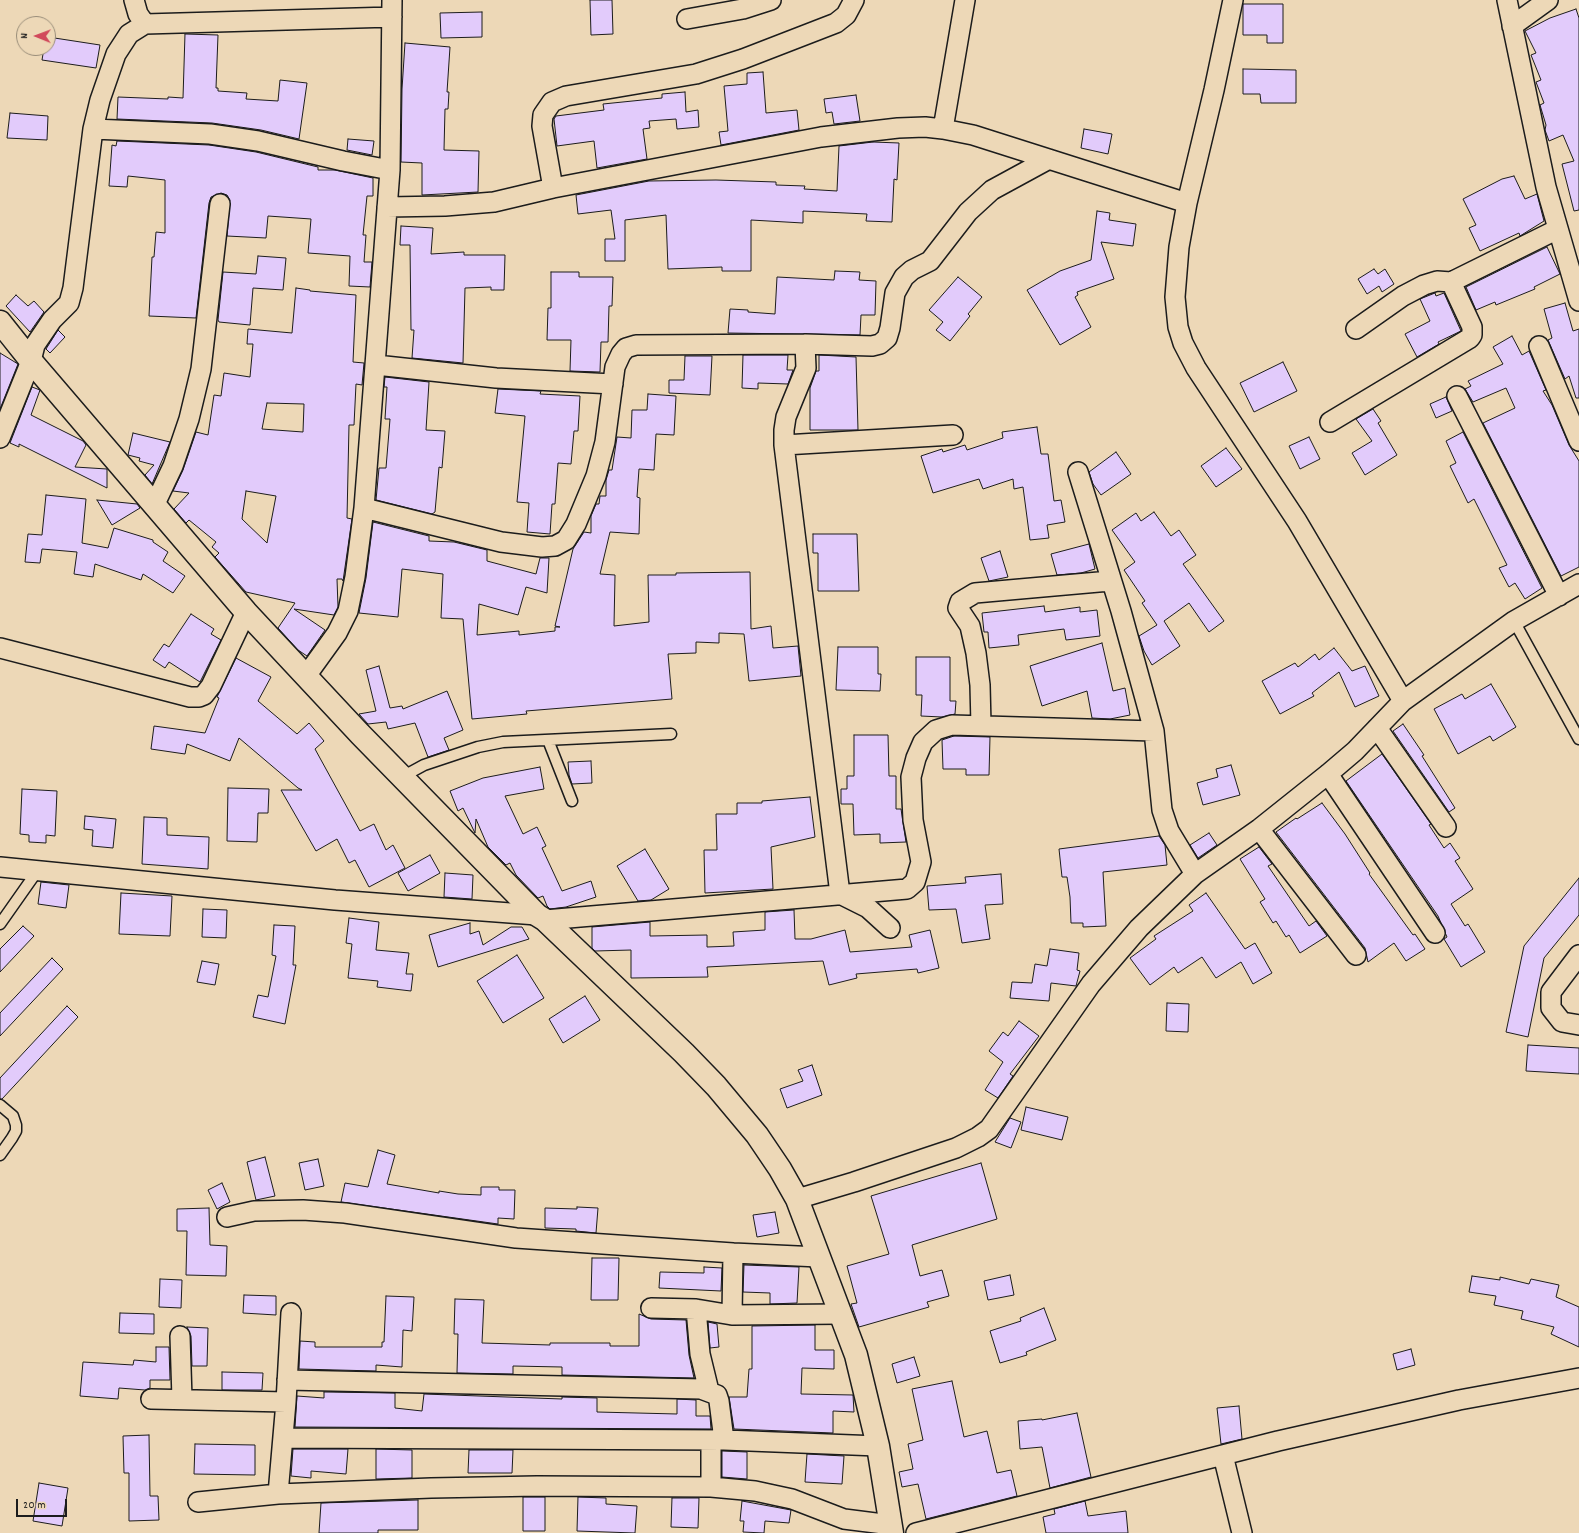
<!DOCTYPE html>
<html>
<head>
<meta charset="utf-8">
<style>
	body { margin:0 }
	#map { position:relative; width:1579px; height:1533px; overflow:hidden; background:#edd8b7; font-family:Dekko,sans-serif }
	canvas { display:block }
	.north { position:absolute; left:16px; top:16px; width:40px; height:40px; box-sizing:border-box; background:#edd8b7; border:1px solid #998d79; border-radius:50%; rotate:271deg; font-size:11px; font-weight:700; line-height:16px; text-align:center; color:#1c1c1c }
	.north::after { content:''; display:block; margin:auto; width:14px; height:18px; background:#d1495b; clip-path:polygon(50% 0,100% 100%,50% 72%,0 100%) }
	.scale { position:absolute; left:16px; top:1499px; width:51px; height:18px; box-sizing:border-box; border:2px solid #1c1c1c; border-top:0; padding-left:5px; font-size:12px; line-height:14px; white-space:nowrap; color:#1c1c1c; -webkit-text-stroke:3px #edd8b7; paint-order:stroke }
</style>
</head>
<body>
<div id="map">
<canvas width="1579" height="1533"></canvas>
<div class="north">N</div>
<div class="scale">20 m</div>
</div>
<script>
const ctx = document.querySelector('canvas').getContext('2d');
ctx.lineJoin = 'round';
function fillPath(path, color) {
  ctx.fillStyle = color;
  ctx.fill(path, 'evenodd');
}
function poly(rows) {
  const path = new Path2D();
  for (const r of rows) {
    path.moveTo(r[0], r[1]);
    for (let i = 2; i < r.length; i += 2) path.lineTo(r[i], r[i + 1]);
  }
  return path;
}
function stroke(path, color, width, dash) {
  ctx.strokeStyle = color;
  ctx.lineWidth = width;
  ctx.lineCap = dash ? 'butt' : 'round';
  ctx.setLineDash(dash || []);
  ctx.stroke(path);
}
const building = poly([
	[590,0,612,0,613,34,591,35,590,0],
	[1243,4,1283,4,1283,43,1267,43,1267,35,1243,35,1243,4],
	[1576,9,1579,18,1579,210,1574,211,1562,164,1574,161,1563,135,1549,141,1545,130,1546,125,1540,105,1544,103,1536,82,1541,80,1531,55,1536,53,1525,31,1550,18,1576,9],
	[482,12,482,37,441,38,440,13,482,12],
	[185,34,218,35,216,88,218,88,218,91,247,93,246,99,278,101,280,80,307,83,299,139,261,130,212,123,117,119,118,97,168,99,168,97,183,98,185,34],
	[48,37,100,45,96,68,42,60,44,48,48,48,48,37],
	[405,43,450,47,447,92,449,92,448,109,445,109,444,150,479,151,478,192,422,195,422,163,401,162,402,89,405,43],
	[1243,69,1296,70,1296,103,1261,103,1260,94,1243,94,1243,69],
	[763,72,766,113,797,110,799,130,721,145,719,132,728,131,724,86,747,84,747,73,763,72],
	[685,92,686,112,698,110,699,127,677,129,676,119,649,121,650,128,643,129,647,159,597,168,594,141,557,146,554,119,556,116,604,110,603,104,662,98,662,94,685,92],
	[856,95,860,121,834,124,832,112,826,113,824,99,856,95],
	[10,113,48,116,47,140,7,138,10,113],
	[1084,129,1112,134,1108,154,1081,148,1084,129],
	[348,139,374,141,372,155,347,150,348,139],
	[117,141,209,145,256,152,318,167,318,170,335,170,373,178,373,196,367,196,363,235,366,235,364,262,372,262,370,287,349,286,350,256,308,253,311,219,268,216,266,238,227,236,230,200,227,195,221,193,211,197,209,203,196,318,149,316,152,257,154,257,156,232,165,233,165,180,128,176,127,187,109,186,112,145,116,146,117,141],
	[873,142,899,143,897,180,894,179,892,222,866,221,867,214,803,211,803,223,751,220,751,271,722,271,722,267,668,269,666,215,625,220,625,261,605,261,605,239,615,239,611,210,578,214,576,195,649,181,716,180,776,182,776,185,805,186,804,189,837,191,839,146,873,142],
	[1514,176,1525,199,1537,194,1544,221,1520,236,1519,233,1480,251,1469,228,1476,225,1463,199,1502,179,1514,176],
	[1097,211,1110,213,1109,220,1136,224,1133,246,1101,242,1114,279,1077,292,1078,295,1075,297,1091,327,1060,345,1027,290,1060,271,1091,260,1097,211],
	[401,226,433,228,431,254,464,252,464,255,505,255,504,290,491,290,491,287,465,288,463,363,412,358,414,330,411,330,410,245,400,245,401,226],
	[1547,247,1560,274,1534,287,1535,289,1496,305,1495,302,1476,310,1466,287,1547,247],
	[258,256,286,258,283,290,253,288,250,325,219,322,218,320,223,272,256,274,258,256],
	[1374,269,1378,274,1385,269,1394,284,1382,292,1379,286,1367,294,1358,279,1374,269],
	[835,271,860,272,859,280,876,281,875,315,861,315,860,335,728,333,730,309,748,310,748,312,775,314,777,277,834,280,835,271],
	[551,272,579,272,579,277,613,277,612,306,609,306,608,342,601,342,600,372,570,371,571,340,547,340,548,308,551,308,551,272],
	[958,277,982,297,968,314,970,316,950,341,936,330,943,322,929,310,958,277],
	[296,288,310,290,310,291,356,295,353,362,364,363,362,385,356,384,354,425,349,425,347,518,352,519,343,581,342,579,337,579,338,607,334,615,294,609,325,630,307,656,298,650,278,628,295,603,246,592,215,557,219,553,212,547,216,542,189,520,186,523,174,509,189,493,173,491,183,470,196,432,208,435,214,395,221,396,224,373,250,377,253,344,247,344,248,329,292,333,296,288],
	[267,403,304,404,303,432,262,429,267,403],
	[246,491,276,496,267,543,242,519,246,491],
	[1435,293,1436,296,1444,293,1461,331,1438,342,1439,344,1417,357,1405,334,1430,321,1420,299,1435,293],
	[16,295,28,306,34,301,44,312,30,332,6,306,16,295],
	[1565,303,1573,331,1579,329,1579,398,1576,398,1569,376,1565,379,1548,340,1552,338,1544,309,1565,303],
	[58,330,65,337,50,353,46,349,58,330],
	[1512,336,1522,355,1529,351,1546,390,1543,391,1552,405,1569,445,1579,461,1579,567,1561,576,1483,423,1515,408,1506,388,1473,402,1465,389,1471,386,1468,381,1503,364,1493,347,1512,336],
	[0,353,18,364,0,409,0,353],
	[743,355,788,355,787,370,793,370,788,384,758,383,758,389,742,388,743,355],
	[819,355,856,357,858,430,810,430,810,388,816,371,819,371,819,355],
	[685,356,712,356,710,395,669,393,669,380,684,380,685,356],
	[1283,362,1297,391,1254,412,1240,383,1283,362],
	[385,377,429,382,426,430,445,431,442,468,439,467,435,512,432,514,376,500,379,468,386,468,390,419,385,419,387,387,384,387,385,377],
	[32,387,40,390,31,415,83,441,86,445,75,467,107,469,107,488,19,444,19,447,10,443,32,387],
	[498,389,541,391,540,394,580,396,578,431,574,431,571,464,558,463,555,504,552,504,550,534,527,532,529,503,517,502,525,416,495,413,498,389],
	[648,394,676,396,674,435,656,434,654,470,639,469,637,497,640,498,639,534,610,532,600,574,615,575,614,626,649,622,648,575,676,575,676,573,750,572,751,629,771,626,773,648,798,646,801,676,749,681,744,634,719,633,719,643,696,642,696,653,668,654,672,699,526,711,527,714,472,719,463,619,441,618,443,574,402,569,398,617,359,613,366,578,373,522,429,536,429,541,454,542,487,550,487,561,536,574,540,558,549,558,547,593,526,587,518,615,479,604,477,635,519,631,519,635,555,631,555,627,560,627,555,626,573,549,584,532,591,533,591,516,596,504,599,504,600,496,606,496,606,480,609,470,612,470,617,437,631,438,632,410,647,410,648,394],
	[1446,397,1452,411,1436,418,1430,404,1446,397],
	[1373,409,1381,421,1378,423,1397,455,1365,475,1352,453,1372,441,1356,419,1373,409],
	[1037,427,1041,454,1048,454,1054,501,1061,500,1065,522,1047,525,1049,538,1030,540,1023,487,1014,489,1013,479,983,489,979,479,933,493,921,456,942,449,943,452,965,445,967,450,1003,438,1002,432,1037,427],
	[1463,432,1542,588,1525,599,1515,583,1509,587,1499,568,1507,565,1474,499,1468,503,1450,466,1456,463,1446,441,1463,432],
	[133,433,170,442,152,484,145,475,154,465,139,461,140,458,128,455,133,433],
	[1309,437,1320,459,1300,469,1289,446,1309,437],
	[1226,448,1242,469,1216,487,1201,466,1226,448],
	[1116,452,1131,474,1101,495,1093,484,1089,472,1116,452],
	[46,495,86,499,82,543,108,548,114,528,153,540,153,542,168,552,163,561,185,576,173,593,143,574,141,580,95,564,93,577,74,574,77,552,42,549,40,563,25,562,28,534,42,535,46,495],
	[97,500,137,504,140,508,112,525,97,500],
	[1154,512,1171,536,1179,530,1196,555,1183,564,1224,621,1209,632,1189,603,1164,621,1180,646,1152,665,1144,651,1139,636,1157,625,1142,603,1145,601,1124,570,1135,562,1112,530,1136,513,1141,521,1154,512],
	[813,534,857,534,859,591,818,591,818,553,813,553,813,534],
	[1089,544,1095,569,1081,573,1057,575,1051,554,1089,544],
	[1000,551,1008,577,989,581,981,558,1000,551],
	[1044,606,1045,612,1080,607,1080,612,1097,610,1100,636,1066,640,1064,629,1018,635,1019,645,989,648,988,632,984,632,982,613,1044,606],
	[191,614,214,629,211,634,221,640,200,682,169,662,165,668,153,660,164,644,169,647,191,614],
	[1102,643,1113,691,1125,688,1130,715,1110,719,1092,718,1087,691,1042,706,1030,666,1102,643],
	[838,647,878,647,878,674,881,674,880,691,836,690,838,647],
	[1334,648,1352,671,1365,666,1379,696,1355,707,1339,672,1312,693,1314,696,1280,714,1262,681,1295,663,1298,667,1315,654,1319,660,1334,648],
	[916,657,950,657,950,701,956,701,955,714,942,717,921,716,922,695,916,695,916,657],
	[236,658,271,677,258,701,297,734,309,723,324,741,315,749,360,831,374,824,386,850,393,845,405,868,369,887,355,860,349,863,337,839,316,851,281,790,302,790,298,788,239,738,230,761,187,744,185,754,151,749,154,726,205,733,219,698,217,697,236,658],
	[379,666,390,708,402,706,403,709,447,691,463,730,444,738,449,750,428,757,415,723,388,729,386,722,368,724,359,714,376,711,366,670,379,666],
	[1491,684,1516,727,1493,741,1490,736,1458,754,1434,709,1462,694,1465,699,1491,684],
	[1403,724,1424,755,1422,756,1455,808,1449,812,1393,731,1403,724],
	[854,735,888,735,889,776,896,776,896,809,901,809,906,842,880,843,880,834,854,835,853,804,841,804,841,789,847,789,847,776,854,776,854,735],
	[954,736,990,737,989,775,966,775,966,769,943,769,942,740,954,736],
	[1382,754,1431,824,1429,825,1444,848,1450,843,1460,858,1455,861,1473,889,1451,904,1465,926,1468,924,1485,952,1461,967,1444,939,1447,937,1438,916,1346,781,1382,754],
	[591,761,592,783,572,784,569,775,568,762,591,761],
	[1231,765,1240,795,1203,805,1197,783,1218,777,1216,769,1231,765],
	[540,767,544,789,505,796,523,834,537,827,546,846,542,848,562,891,591,881,596,897,566,907,550,909,547,906,543,896,538,898,516,875,510,863,506,865,488,847,476,819,475,833,463,808,458,811,450,791,483,778,540,767],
	[228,788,269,789,268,813,258,813,257,842,227,841,228,788],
	[22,789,57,791,55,836,46,835,46,843,29,842,29,835,20,834,22,789],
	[810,797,815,837,771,847,773,889,705,893,704,850,717,850,716,814,737,814,737,803,762,803,762,801,810,797],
	[1322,803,1345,834,1370,873,1369,874,1413,935,1415,934,1425,949,1406,961,1394,943,1368,962,1365,948,1276,832,1296,818,1297,819,1322,803],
	[85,816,116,819,113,848,92,846,93,830,84,829,85,816],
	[144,817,167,818,167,835,209,837,208,869,142,864,144,817],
	[1209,833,1217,845,1198,858,1190,845,1209,833],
	[1159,836,1165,845,1167,865,1103,872,1106,926,1083,927,1083,923,1071,923,1070,897,1067,877,1062,877,1059,849,1159,836],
	[1259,847,1272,864,1268,866,1309,926,1316,921,1327,936,1300,953,1289,935,1286,937,1276,921,1273,923,1260,902,1265,899,1240,859,1259,847],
	[645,849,669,889,651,900,638,901,617,866,645,849],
	[430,855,440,873,408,891,398,873,430,855],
	[445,873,473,875,472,899,444,897,445,873],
	[1001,874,1003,904,985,905,990,939,962,943,956,909,929,910,927,886,966,883,965,877,1001,874],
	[1579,878,1579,915,1544,958,1528,1037,1506,1032,1524,946,1579,878],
	[41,882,69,885,66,908,38,904,41,882],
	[121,893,172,896,170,936,119,934,121,893],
	[1206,893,1245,949,1255,943,1272,973,1253,984,1241,962,1216,978,1202,957,1178,973,1174,967,1150,985,1130,958,1156,939,1154,936,1193,911,1189,905,1206,893],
	[203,909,227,910,226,938,202,937,203,909],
	[794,910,795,939,811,939,845,930,850,952,912,947,909,935,930,930,939,968,918,973,917,969,856,974,857,978,829,985,823,961,707,967,708,977,631,978,631,950,595,951,592,948,592,927,650,922,650,936,707,935,707,947,734,946,733,932,765,930,765,912,794,910],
	[349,918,379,922,376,950,409,953,406,974,413,974,411,991,377,987,378,981,348,978,352,944,346,943,349,918],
	[470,923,470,934,479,931,483,945,511,927,522,927,529,939,438,967,429,935,470,923],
	[274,925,295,926,293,965,296,965,285,1024,253,1017,258,995,268,997,276,956,272,955,274,925],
	[23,926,34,936,0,972,0,949,23,926],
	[1050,949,1079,953,1077,970,1080,971,1076,986,1051,983,1049,1001,1010,998,1012,982,1032,983,1035,964,1047,966,1050,949],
	[517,955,544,998,503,1023,477,981,517,955],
	[52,958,63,969,0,1036,0,1013,52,958],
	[202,961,219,964,215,985,197,982,202,961],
	[585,996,600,1020,563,1043,549,1019,585,996],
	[1167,1003,1189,1004,1188,1032,1166,1031,1167,1003],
	[67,1006,78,1017,2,1099,0,1099,0,1078,67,1006],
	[1019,1021,1039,1036,1010,1074,1013,1076,998,1098,985,1090,1003,1062,989,1051,1003,1032,1008,1036,1019,1021],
	[1528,1045,1579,1048,1579,1074,1526,1071,1528,1045],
	[812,1065,822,1095,787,1108,780,1089,803,1081,798,1070,812,1065],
	[1026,1107,1068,1117,1062,1140,1021,1130,1026,1107],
	[1010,1118,1021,1122,1011,1148,995,1142,1010,1118],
	[378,1150,395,1155,387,1184,439,1193,439,1191,458,1194,481,1195,481,1187,499,1187,499,1190,515,1190,514,1219,498,1218,498,1224,341,1202,345,1183,368,1187,378,1150],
	[265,1157,275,1196,256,1200,247,1162,265,1157],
	[318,1159,324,1186,305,1190,299,1163,318,1159],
	[981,1163,997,1219,912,1245,920,1276,942,1270,949,1296,927,1302,929,1307,859,1327,851,1304,857,1303,847,1266,889,1254,871,1196,981,1163],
	[222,1183,230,1202,217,1209,208,1190,222,1183],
	[577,1207,598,1208,596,1233,576,1231,576,1229,545,1228,545,1208,577,1209,577,1207],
	[209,1208,210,1245,227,1246,226,1276,186,1275,187,1231,177,1231,177,1209,209,1208],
	[775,1212,779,1233,757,1237,753,1215,775,1212],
	[592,1258,619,1258,618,1300,591,1300,592,1258],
	[744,1265,799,1267,797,1303,770,1304,770,1293,743,1292,744,1265],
	[704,1267,722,1268,721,1291,659,1288,660,1272,704,1273,704,1267],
	[1010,1275,1014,1295,988,1300,984,1281,1010,1275],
	[1472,1276,1500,1280,1500,1277,1529,1284,1531,1279,1559,1285,1556,1297,1579,1307,1579,1347,1551,1334,1554,1327,1521,1319,1523,1311,1494,1305,1496,1296,1469,1292,1472,1276],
	[160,1279,182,1280,181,1308,159,1307,160,1279],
	[244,1295,276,1296,276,1315,243,1313,244,1295],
	[386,1296,414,1297,412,1331,403,1330,402,1367,376,1365,376,1371,299,1369,300,1341,315,1342,315,1347,382,1347,382,1342,384,1342,386,1296],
	[455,1299,484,1300,482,1343,550,1345,550,1343,610,1343,610,1346,639,1346,639,1314,651,1319,686,1320,689,1355,694,1378,562,1375,562,1367,513,1366,513,1374,457,1373,458,1334,454,1334,455,1299],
	[1044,1308,1056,1340,1026,1352,1027,1355,1000,1363,990,1331,1021,1321,1020,1318,1044,1308],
	[120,1313,154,1314,154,1334,119,1333,120,1313],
	[708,1322,717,1324,719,1347,710,1348,708,1322],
	[815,1325,815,1350,834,1350,834,1369,802,1368,801,1394,853,1395,854,1412,833,1411,833,1433,734,1429,729,1397,747,1397,749,1369,752,1369,752,1326,815,1325],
	[187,1327,208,1328,207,1366,192,1366,191,1336,187,1327],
	[156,1347,169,1347,170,1380,150,1380,150,1388,145,1390,119,1388,118,1399,80,1396,83,1362,133,1365,134,1360,156,1362,156,1347],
	[1411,1349,1415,1365,1397,1370,1393,1354,1411,1349],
	[914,1357,920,1376,897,1383,892,1364,914,1357],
	[222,1372,263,1373,262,1390,222,1390,222,1372],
	[952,1381,964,1437,987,1431,997,1473,1011,1470,1017,1496,926,1519,918,1484,902,1487,899,1472,913,1469,908,1444,923,1440,912,1389,952,1381],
	[324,1392,395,1393,395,1408,422,1411,424,1394,562,1399,562,1397,597,1398,597,1412,677,1414,677,1399,696,1400,696,1416,710,1416,711,1429,295,1427,297,1396,324,1398,324,1392],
	[1239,1406,1242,1439,1221,1444,1217,1408,1239,1406],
	[1077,1413,1091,1477,1050,1488,1042,1447,1020,1449,1018,1421,1042,1419,1042,1420,1077,1413],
	[149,1435,150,1496,158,1496,159,1520,129,1521,129,1473,124,1473,123,1436,149,1435],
	[195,1444,255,1445,255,1475,194,1474,195,1444],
	[293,1449,348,1449,346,1474,311,1471,311,1478,291,1476,293,1449],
	[376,1449,412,1450,412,1478,376,1479,376,1449],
	[469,1450,513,1450,512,1473,468,1473,469,1450],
	[722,1451,747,1452,747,1479,722,1477,722,1451],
	[807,1454,844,1456,842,1484,805,1482,807,1454],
	[39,1483,68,1488,62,1526,33,1521,39,1483],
	[523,1497,545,1497,545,1531,523,1531,523,1497],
	[578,1497,606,1498,606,1504,637,1506,635,1533,577,1531,578,1497],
	[672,1498,699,1498,698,1528,671,1527,672,1498],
	[418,1500,418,1530,378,1530,378,1533,319,1533,321,1503,418,1500],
	[742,1501,791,1510,789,1523,765,1521,764,1533,743,1532,744,1521,740,1521,742,1501],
	[1085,1501,1088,1516,1126,1511,1128,1533,1046,1533,1043,1517,1055,1514,1054,1509,1085,1501]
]);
const service = poly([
	[1514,621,1579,739],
	[548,740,572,801],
	[402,777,424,765,478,747,503,742,671,734],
	[0,924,38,870],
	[0,1105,13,1116,16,1125,16,1131,12,1138,0,1155]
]);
const minor = poly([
	[134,0,138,14,145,24],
	[1507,0,1546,187,1579,301],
	[687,19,743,9,771,0],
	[1512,26,1548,0],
	[93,129,210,134,258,141,343,161,390,170],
	[943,129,965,0],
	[553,188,542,126,543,115,552,102,566,96,696,74,743,59,836,23,846,15,854,0],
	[387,207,445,206,494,202,553,188,821,137,898,128,925,127,943,129,973,135,1187,203],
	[1356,329,1403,296,1424,285,1437,281,1451,282,1558,229],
	[805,344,806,368,786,417,784,430,784,445,840,894,868,908,890,928],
	[1539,346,1579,441],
	[376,365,496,378,613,384],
	[1457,396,1559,596],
	[1330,422,1470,338,1472,335,1472,327,1451,282],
	[0,438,31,361,35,345,52,320,69,303,73,288,93,129,100,100,116,54,129,34,145,24,392,17],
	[784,445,953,435],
	[1078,472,1121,611,1154,731,1162,810,1169,831,1195,874],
	[154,506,173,466,189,419,201,369,220,204],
	[364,508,501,542,542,547,555,546,566,540,576,524,596,476,605,442,615,367,621,354,626,348,636,345,805,344,872,346,880,344,887,338,890,328,895,293,904,277,912,270,930,261,968,212,992,190,1049,159],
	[0,648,190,697,199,697,204,695,211,686,246,612],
	[306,676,337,633,348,611,355,577,364,508,390,170,392,0],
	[1403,701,1514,621,1579,584],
	[981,725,980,685,976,653,970,626,958,608,960,602,975,593,1110,581],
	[1377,728,1446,827],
	[1328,774,1435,933],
	[1259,829,1356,955],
	[0,867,335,900,537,915],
	[545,920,907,889,915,882,921,862,913,820,911,777,916,758,923,742,936,730,952,725,1154,731],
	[1579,955,1551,992,1551,1008,1562,1022,1579,1025],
	[797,1199,854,1182,956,1148,978,1137,989,1129,1091,984,1139,928,1195,874,1259,829,1328,774,1355,751,1403,701,1297,521,1196,368,1183,343,1178,327,1175,297,1179,247,1187,203,1214,90,1233,0],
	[227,1217,254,1211,303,1210,345,1213,516,1238,733,1253,732,1315,840,1314],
	[733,1253,819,1257],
	[651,1308,696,1309,732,1315],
	[696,1309,700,1354,709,1391],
	[180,1336,182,1399],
	[287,1380,701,1389,717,1395,719,1401,724,1440],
	[151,1399,286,1402],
	[284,1438,724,1440,878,1446],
	[711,1440,711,1487],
	[1223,1455,1242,1533],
	[278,1494,286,1402,291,1313],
	[198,1502,278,1494,431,1488,537,1486,711,1487,755,1491,778,1496,792,1499,844,1519,891,1525],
	[916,1533,1278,1441,1459,1400,1579,1378]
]);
const tertiary = poly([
	[0,322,31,361,246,612,360,734,537,915,545,920,684,1053,716,1086,757,1135,780,1169,797,1199,856,1355,878,1446,892,1533]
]);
fillPath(building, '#e2cbfb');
stroke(building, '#1c1c1c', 1);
stroke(service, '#1c1c1c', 13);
stroke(minor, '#1c1c1c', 22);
stroke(tertiary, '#1c1c1c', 25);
stroke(service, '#edd8b7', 10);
stroke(minor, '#edd8b7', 19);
stroke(tertiary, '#edd8b7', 22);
</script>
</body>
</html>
